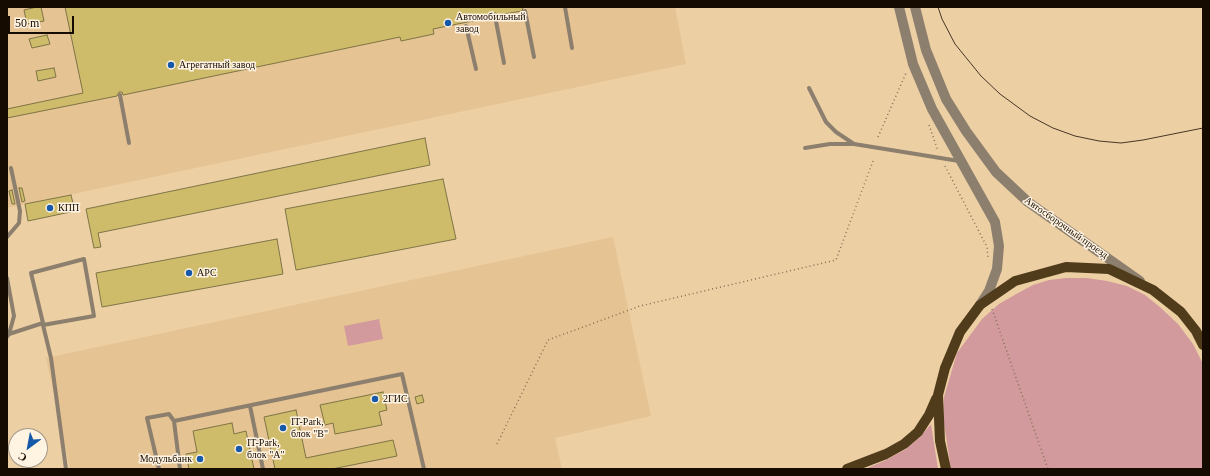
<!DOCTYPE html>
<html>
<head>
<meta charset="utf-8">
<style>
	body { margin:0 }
	#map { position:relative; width:1210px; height:476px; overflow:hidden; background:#edcfa4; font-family:"Times New Roman",serif }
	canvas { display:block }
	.frame { position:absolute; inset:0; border:8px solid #150b00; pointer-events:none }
	.north { position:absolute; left:8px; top:428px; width:40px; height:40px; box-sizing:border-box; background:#fff3e2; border:1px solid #a19688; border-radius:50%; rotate:212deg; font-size:11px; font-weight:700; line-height:16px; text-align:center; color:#150b00 }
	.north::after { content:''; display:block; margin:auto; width:14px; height:18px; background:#1759a9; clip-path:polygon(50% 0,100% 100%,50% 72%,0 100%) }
	.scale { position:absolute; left:8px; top:16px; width:66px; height:18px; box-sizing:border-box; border:2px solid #150b00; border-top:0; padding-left:5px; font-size:12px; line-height:14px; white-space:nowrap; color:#150b00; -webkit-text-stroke:3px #fff3e2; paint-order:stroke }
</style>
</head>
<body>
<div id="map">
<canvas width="1210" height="476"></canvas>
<div class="frame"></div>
<div class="north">С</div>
<div class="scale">50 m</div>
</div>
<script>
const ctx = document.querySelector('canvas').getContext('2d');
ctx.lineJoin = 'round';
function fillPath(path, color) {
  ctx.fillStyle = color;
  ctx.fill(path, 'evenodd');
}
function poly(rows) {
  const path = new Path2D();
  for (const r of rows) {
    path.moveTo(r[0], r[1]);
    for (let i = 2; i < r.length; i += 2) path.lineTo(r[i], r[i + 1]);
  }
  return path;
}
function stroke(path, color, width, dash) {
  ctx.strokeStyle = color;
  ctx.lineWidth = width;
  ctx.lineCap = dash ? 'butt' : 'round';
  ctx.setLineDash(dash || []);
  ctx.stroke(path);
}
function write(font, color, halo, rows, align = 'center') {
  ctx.font = font + ' "Times New Roman",serif';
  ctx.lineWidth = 3;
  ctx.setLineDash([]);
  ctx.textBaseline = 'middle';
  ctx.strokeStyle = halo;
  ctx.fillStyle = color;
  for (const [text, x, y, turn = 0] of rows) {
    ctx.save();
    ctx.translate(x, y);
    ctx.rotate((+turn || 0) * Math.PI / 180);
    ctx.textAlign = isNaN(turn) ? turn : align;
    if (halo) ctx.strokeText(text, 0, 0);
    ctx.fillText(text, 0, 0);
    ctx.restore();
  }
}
const built = poly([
	[7,7,675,7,686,64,7,208],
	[613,237,651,416,555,438,562,469,70,469,46,358]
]);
const green = poly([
	[1066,278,1087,278,1107,281,1127,286,1145,295,1161,308,1178,324,1193,344,1203,364,1203,469,951,469,943,417,944,397,957,353,982,319,999,304,1018,293,1033,285,1049,280],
	[379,319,383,339,348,346,344,326],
	[931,424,938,469,865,469,884,461,906,449,920,437]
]);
const building = poly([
	[37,7,41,7,44,21,27,24,24,10,37,7],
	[65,7,523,7,523,8,522,11,498,15,496,13,494,13,492,17,433,29,434,34,401,41,400,37,123,95,122,92,119,92,117,96,7,118,7,109,83,93,65,7],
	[47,35,50,44,32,48,29,39,47,35],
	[54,68,56,77,38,81,36,71,54,68],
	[425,138,430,165,98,233,101,247,94,248,86,209,425,138],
	[443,179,456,239,296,270,285,209,443,179],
	[19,188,22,188,25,201,22,202,19,188],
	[12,190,15,204,12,204,9,191,12,190],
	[71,195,75,211,28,221,25,204,71,195],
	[277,239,283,274,102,307,96,273,277,239],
	[383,392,387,410,379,412,382,425,335,434,333,423,325,425,320,405,383,392],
	[422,395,424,402,417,404,415,397,422,395],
	[296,410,306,458,393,440,397,456,332,469,275,469,264,417,296,410],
	[232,423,234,434,246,431,254,469,189,469,186,454,197,452,193,431,232,423]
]);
const path = poly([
	[929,125,938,151],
	[878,137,906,73],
	[945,166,987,247,988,259],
	[992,309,1048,469],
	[497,444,548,340,640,306,836,260,873,161]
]);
const service = poly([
	[565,7,572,48],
	[525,11,534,57],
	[495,16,504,63],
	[466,26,476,69],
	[809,88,826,122,836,132,854,144,959,161],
	[120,95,129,143],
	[805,148,830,144,852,144],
	[7,237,19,223,20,211,11,168],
	[7,278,14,316,9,334],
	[43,325,94,316,84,259,31,273,43,323,43,325,51,358,66,469],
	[7,337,9,334,43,323],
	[250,406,263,469],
	[159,469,147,418,169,414,174,421],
	[180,469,174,421,402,374,424,469]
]);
const tertiary = poly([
	[899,7,913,64,932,109,995,222,999,246,997,269,989,291,980,305],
	[915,7,926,50,946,99,966,131,996,172,1028,202,1140,281]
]);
const primary = poly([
	[847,469,886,454,904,444,918,432,929,415,936,399],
	[946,469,940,441,938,395,945,368,960,332,980,305,1015,281,1066,267,1109,269,1153,290,1181,312,1196,331,1203,345]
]);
const tram = poly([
	[938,7,942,19,955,44,981,76,1000,94,1030,116,1053,128,1075,136,1099,141,1121,143,1143,140,1203,128]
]);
const markers = [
	[448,23,4,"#1759a9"],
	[171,65,4,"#1759a9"],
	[50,208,4,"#1759a9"],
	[189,273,4,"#1759a9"],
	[375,399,4,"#1759a9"],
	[283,428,4,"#1759a9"],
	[239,449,4,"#1759a9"],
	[200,459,4,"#1759a9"]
];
const poiNames = [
	["Автомобильный",456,17],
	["завод",456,29],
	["Агрегатный завод",179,65],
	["КПП",58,208],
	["АРС",197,273],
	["2ГИС",383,399],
	["IT-Park,",291,422],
	["блок \"В\"",291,434],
	["IT-Park,",247,443],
	["блок \"А\"",247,455],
	["Модульбанк",192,459,"right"]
];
const streetNames = [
	["Автосборочный проезд",1066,228,35]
];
fillPath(built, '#e6c393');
fillPath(green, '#d29a9c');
fillPath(building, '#cfbc6a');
stroke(building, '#7e7446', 1);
stroke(path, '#846f54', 1.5, [1, 3]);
stroke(service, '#8c7f6e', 4);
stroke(tertiary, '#8c7f6e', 10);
stroke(primary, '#503b1b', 10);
stroke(tram, '#463725', 1);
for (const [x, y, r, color] of markers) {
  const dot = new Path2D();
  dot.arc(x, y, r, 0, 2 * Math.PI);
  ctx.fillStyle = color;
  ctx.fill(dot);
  stroke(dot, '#fff3e2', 1.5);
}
write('10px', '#150b00', '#fff3e2', poiNames, 'left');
write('10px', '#150b00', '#fff3e2', streetNames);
</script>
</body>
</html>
